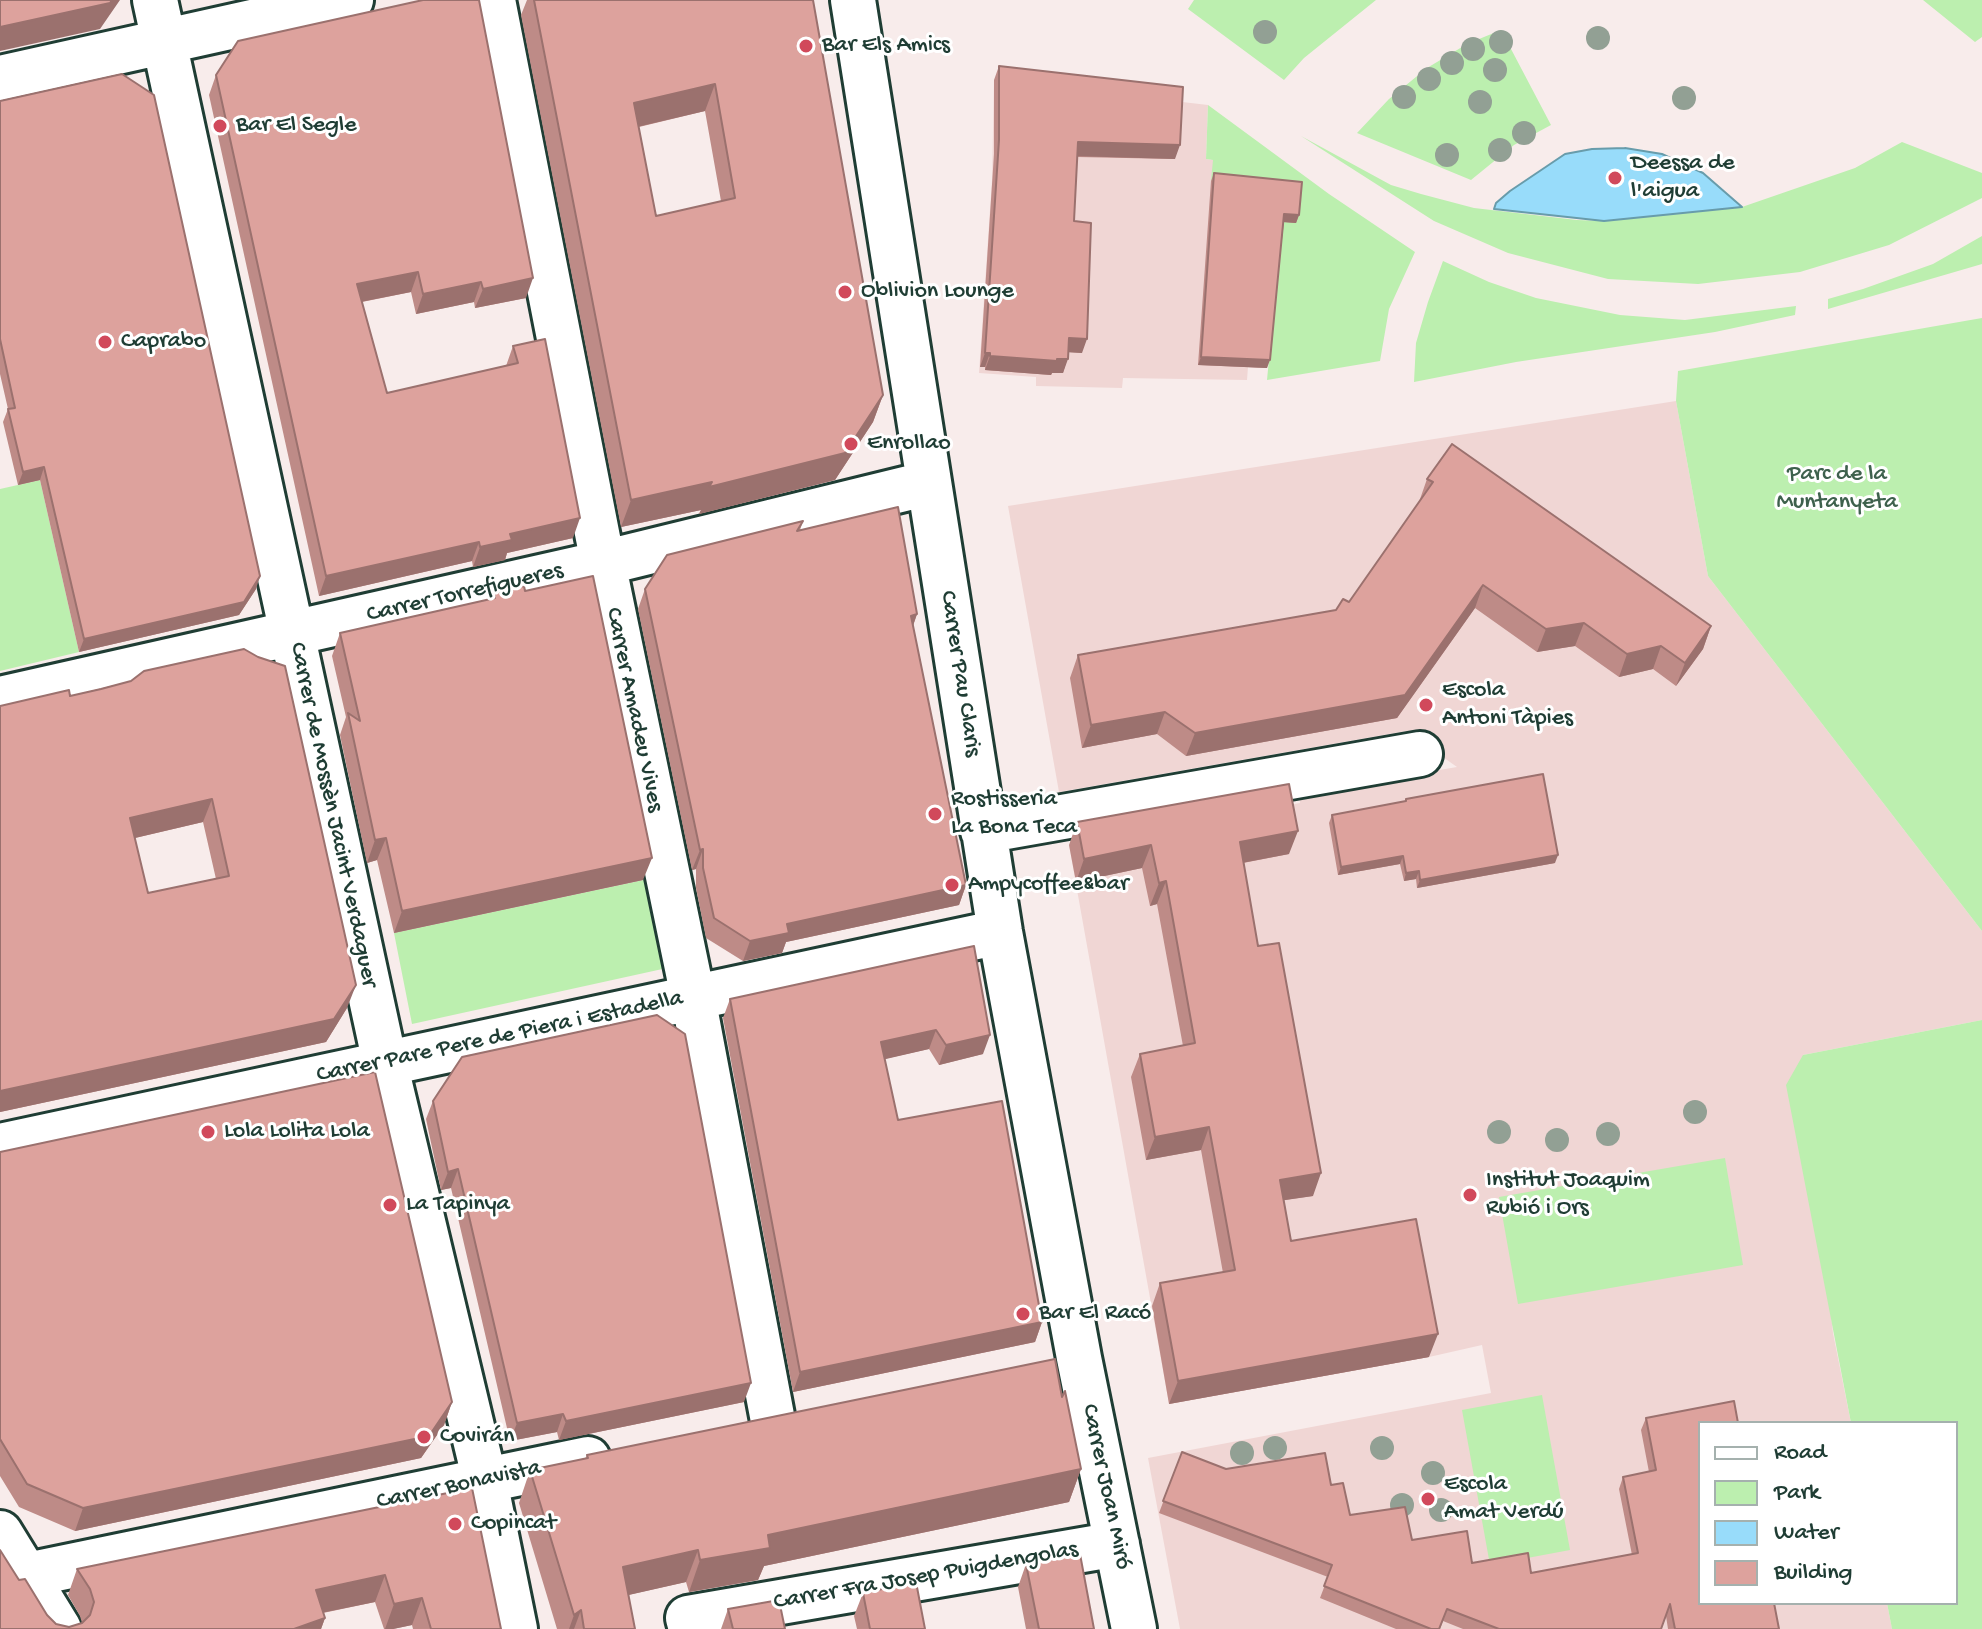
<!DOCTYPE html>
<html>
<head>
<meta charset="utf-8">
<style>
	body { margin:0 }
	#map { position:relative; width:1982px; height:1629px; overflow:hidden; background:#f8eceb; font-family:"Gochi Hand",sans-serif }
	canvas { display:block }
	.legend { position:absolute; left:1698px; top:1421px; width:260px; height:184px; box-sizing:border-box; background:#fff; border:2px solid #a5b1ae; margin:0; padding:10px 14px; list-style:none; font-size:24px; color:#1f3d34 }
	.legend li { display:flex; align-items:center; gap:16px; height:40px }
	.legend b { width:40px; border:2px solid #a5b1ae }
</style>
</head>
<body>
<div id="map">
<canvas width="1982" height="1629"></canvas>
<ul class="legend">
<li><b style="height:10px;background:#fff"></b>Road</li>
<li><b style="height:22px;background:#bcefaf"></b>Park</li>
<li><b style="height:22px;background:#98dcfa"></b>Water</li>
<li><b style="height:22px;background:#dda29d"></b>Building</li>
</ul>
</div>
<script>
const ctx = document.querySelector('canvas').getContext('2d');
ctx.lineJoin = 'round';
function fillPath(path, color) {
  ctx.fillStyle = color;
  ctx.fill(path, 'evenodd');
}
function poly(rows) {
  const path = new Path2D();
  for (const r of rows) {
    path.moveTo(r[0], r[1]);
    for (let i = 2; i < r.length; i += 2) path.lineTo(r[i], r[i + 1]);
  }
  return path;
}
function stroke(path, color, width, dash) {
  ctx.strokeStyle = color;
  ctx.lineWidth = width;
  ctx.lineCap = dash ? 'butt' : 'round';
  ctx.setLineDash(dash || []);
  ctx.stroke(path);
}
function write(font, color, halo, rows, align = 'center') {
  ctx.font = font + ' "Gochi Hand",sans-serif';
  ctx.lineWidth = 6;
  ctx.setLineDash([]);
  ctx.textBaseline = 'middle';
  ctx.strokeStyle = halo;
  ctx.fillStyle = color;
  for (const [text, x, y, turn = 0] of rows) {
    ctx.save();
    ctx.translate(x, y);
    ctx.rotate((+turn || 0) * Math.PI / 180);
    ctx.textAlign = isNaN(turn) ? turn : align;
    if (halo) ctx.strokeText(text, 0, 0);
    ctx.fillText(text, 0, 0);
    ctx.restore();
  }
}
const built = poly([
	[994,80,1208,105,1206,159,1213,160,1296,223,1282,222,1267,368,1248,367,1247,380,1123,378,1122,388,1036,386,1036,377,979,373,992,180],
	[1676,401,1708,576,1982,931,1982,1020,1803,1055,1833,1333,1851,1423,1700,1423,1700,1603,1887,1603,1892,1629,1180,1629,1148,1458,1491,1393,1482,1345,1429,1357,1169,1404,1069,845,1300,803,1299,794,1457,767,1406,731,1059,792,1008,506]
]);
const green = poly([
	[1194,0,1376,0,1304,58,1284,80,1188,9],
	[1923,0,1982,0,1982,37,1975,42],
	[1501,30,1551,125,1514,145,1471,180,1357,133,1389,99,1427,68,1467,44],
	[1208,105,1329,194,1415,252,1389,309,1380,361,1267,380,1282,222,1299,190,1211,181,1213,160,1206,159],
	[1301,136,1391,185,1421,194,1474,208,1577,220,1604,221,1742,207,1855,168,1902,142,1982,173,1982,198,1889,245,1800,272,1698,284,1608,279,1508,253,1434,221],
	[1982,236,1982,264,1828,309,1828,299,1863,289,1933,264],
	[1443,261,1489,282,1536,298,1620,315,1685,320,1796,306,1795,315,1715,332,1516,362,1414,382,1416,343,1428,302],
	[1982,318,1982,931,1708,576,1676,401,1678,371],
	[40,480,79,652,0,671,0,489],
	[648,879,667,968,412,1024,394,933],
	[1982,1020,1982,1629,1892,1629,1887,1603,1956,1603,1956,1423,1851,1423,1786,1085,1803,1055],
	[1725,1158,1743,1265,1518,1304,1499,1197],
	[1542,1395,1570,1550,1490,1565,1462,1410]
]);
const water = poly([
	[1625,148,1662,154,1703,173,1742,207,1604,221,1494,209,1496,203,1510,191,1565,154,1592,149,1625,148]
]);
const street = poly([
	[155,0,385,1063,485,1481,515,1629],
	[493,0,598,538,693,997,773,1421],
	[853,0,1000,932,1079,1358,1134,1629],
	[0,78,351,0],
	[0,699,603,563,929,483],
	[983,831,1420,754],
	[0,1146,1000,932],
	[0,1533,59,1629],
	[27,1575,588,1459],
	[691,1629,688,1618,1117,1544]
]);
const trees = [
	[1265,32],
	[1598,38],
	[1501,42],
	[1473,49],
	[1452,63],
	[1495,70],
	[1429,79],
	[1404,97],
	[1684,98],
	[1480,102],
	[1524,133],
	[1500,150],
	[1447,155],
	[1695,1112],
	[1499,1132],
	[1608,1134],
	[1557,1140],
	[1275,1448],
	[1382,1448],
	[1242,1453],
	[1433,1473],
	[1402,1505],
	[1441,1510]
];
const wall = poly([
	[527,0,813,0,883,395,873,422,835,480,699,514,701,510,621,527,521,15],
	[705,111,721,201,656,216,639,127],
	[999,66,1175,159,1077,157,1074,221,1082,353,1069,352,1063,373,1052,373,1051,375,985,370,985,367,980,367,994,154,994,80],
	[216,75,526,298,475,308,474,302,416,314,411,292,362,302,387,393,506,366,513,346,573,538,507,553,505,560,473,567,472,561,319,596,209,95],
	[0,101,256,589,239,615,79,652,40,480,18,485,3,422,8,409,0,374],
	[1214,173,1299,215,1296,223,1284,222,1267,368,1198,365,1211,181],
	[1427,479,1711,626,1703,649,1676,686,1653,669,1619,677,1575,646,1537,652,1475,608,1397,718,1186,756,1157,734,1082,748,1070,678,1078,655,1336,610,1349,602,1419,502],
	[803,521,800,530,917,614,913,626,966,885,959,905,786,942,782,953,743,961,706,938,696,888,696,869,692,870,638,609,645,589],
	[525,591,643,880,394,933,377,860,367,863,340,735,346,717,332,656,340,633,491,599,494,593],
	[144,671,347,1008,326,1042,0,1112,0,706,70,696,131,681],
	[203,822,216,879,148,893,135,838],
	[1406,799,1555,863,1417,888,1416,879,1404,881,1400,864,1338,875,1329,823,1332,815,1404,802],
	[1077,822,1289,854,1243,863,1258,946,1313,1196,1284,1200,1291,1241,1429,1357,1169,1404,1152,1306,1160,1283,1223,1273,1201,1150,1146,1160,1131,1077,1140,1054,1183,1046,1157,904,1150,906,1142,868,1076,882,1069,845],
	[974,946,983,1054,939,1065,929,1049,884,1059,898,1120,1042,1322,1035,1342,793,1392,723,1018,730,999],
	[433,1101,744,1402,559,1440,557,1432,510,1441,451,1188,441,1190,426,1119],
	[0,1152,452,1402,444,1425,421,1458,75,1531,19,1507,0,1476],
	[1062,1397,1081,1469,1069,1502,764,1566,758,1580,689,1592,686,1582,628,1595,635,1629,557,1629,519,1503,530,1470,585,1459,587,1455],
	[1646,1418,1779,1629,1668,1629,1666,1616,1661,1629,1463,1629,1443,1621,1440,1629,1396,1629,1320,1598,1328,1577,1159,1513,1182,1452,1226,1469,1331,1485,1350,1515,1472,1563,1531,1573,1632,1555,1619,1489,1623,1477,1649,1472,1641,1430],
	[472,1488,501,1629,413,1629,412,1625,393,1629,384,1629,375,1602,323,1613,325,1618,321,1629,0,1629,19,1580,47,1615,56,1624,69,1627,82,1623,80,1616,68,1595,77,1569],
	[1026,1564,1094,1629,1026,1629,1018,1587],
	[863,1593,925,1629,857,1629,854,1616],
	[728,1609,785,1629,721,1629]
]);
const shadedWall = poly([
	[112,0,120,0,100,29,0,51,0,27],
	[715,84,705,111,624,130,634,103],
	[1078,142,1180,145,1175,159,1073,156],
	[1284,214,1299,215,1296,223,1282,222],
	[418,272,411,292,350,304,357,284],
	[533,278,526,298,475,308,483,289],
	[481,282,474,302,416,314,423,294],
	[1069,338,1087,339,1082,353,1064,352],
	[985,353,990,353,985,367,980,367],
	[990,356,1057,359,1068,359,1063,373,1052,373,1051,375,985,370],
	[1201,357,1270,360,1267,368,1198,365],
	[883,395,873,422,835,480,699,514,701,510,621,527,631,500],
	[44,467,40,480,18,485,23,472],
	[580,518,573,538,507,553,505,560,473,567,480,547,510,534],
	[479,542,472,561,319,596,326,576],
	[260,576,256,589,239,615,79,652,84,639],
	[1483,585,1475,608,1397,718,1186,756,1195,733],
	[917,614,910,634,911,616],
	[1584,623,1575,646,1537,652,1546,629],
	[1711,626,1703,649,1676,686,1685,663],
	[1661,646,1653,669,1619,677,1627,654],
	[1165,712,1157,734,1082,748,1091,725],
	[212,799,203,822,122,841,130,818],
	[1298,831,1289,854,1231,865,1240,842],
	[386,838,377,860,367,863,375,840],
	[1151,845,1142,868,1076,882,1084,859],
	[703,849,696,869,692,870,700,850],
	[1558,855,1555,863,1417,888,1420,880],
	[1403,856,1400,864,1338,875,1341,867],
	[652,858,643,880,394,933,402,911],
	[1419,871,1416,879,1404,881,1406,873],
	[1166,881,1157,904,1150,906,1159,883],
	[966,885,959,905,786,942,782,953,743,961,750,941,787,924],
	[356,985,347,1008,326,1042,0,1112,0,1091],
	[936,1030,929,1049,873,1062,881,1042],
	[990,1035,983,1054,939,1065,946,1045],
	[1209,1127,1201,1150,1146,1160,1155,1137],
	[458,1169,451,1188,441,1190,448,1172],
	[1321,1173,1313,1196,1272,1202,1280,1180],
	[1042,1322,1035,1342,793,1392,800,1372],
	[1438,1334,1429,1357,1169,1404,1178,1381],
	[751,1383,744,1402,559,1440,566,1421],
	[452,1402,444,1425,421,1458,75,1531,83,1508],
	[563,1414,557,1432,510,1441,517,1423],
	[1081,1469,1069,1502,764,1566,758,1580,689,1592,700,1560,768,1535],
	[698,1550,686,1582,611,1599,623,1567],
	[385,1575,375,1602,306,1616,316,1590],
	[422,1598,412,1625,393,1629,385,1629,394,1604],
	[581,1610,574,1629,569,1629,574,1615],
	[325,1618,321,1629,294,1629]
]);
const building = poly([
	[0,0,112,0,110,3,0,27,0,0],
	[423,0,479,0,533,278,483,289,481,282,423,294,418,272,357,284,387,393,518,363,513,346,545,339,580,518,510,534,512,540,480,547,479,542,326,576,216,75,238,41,423,0],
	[534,0,813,0,883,395,845,453,709,487,712,482,631,500,534,0],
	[715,84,735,198,656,216,634,103,715,84],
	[999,66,1183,87,1180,145,1078,142,1074,221,1091,223,1087,339,1069,338,1068,359,1057,359,1057,361,990,356,990,353,985,353,999,140,999,66],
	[122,74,154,95,260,576,244,602,84,639,44,467,23,472,8,409,15,408,0,339,0,101,122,74],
	[1214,173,1302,182,1299,215,1284,214,1270,360,1201,357,1214,173],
	[1452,444,1711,626,1685,663,1661,646,1627,654,1584,623,1546,629,1483,585,1405,695,1195,733,1165,712,1091,725,1078,655,1336,610,1343,599,1349,602,1433,482,1427,479,1452,444],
	[898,507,917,614,911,616,966,885,787,924,789,933,750,941,714,918,703,868,703,849,700,850,645,589,667,555,803,521,797,531,898,507],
	[593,576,652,858,402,911,386,838,375,840,348,713,360,721,340,633,495,598,494,593,524,586,525,591,593,576],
	[244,649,258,657,285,666,356,985,334,1019,0,1091,0,706,69,690,70,696,101,689,131,681,144,671,244,649],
	[212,799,229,876,148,893,130,818,212,799],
	[1543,774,1558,855,1420,880,1419,871,1406,873,1403,856,1341,867,1332,815,1406,801,1406,799,1543,774],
	[1289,784,1298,831,1240,842,1258,946,1279,943,1321,1173,1280,1180,1291,1241,1416,1219,1438,1334,1178,1381,1160,1283,1235,1270,1209,1127,1155,1137,1140,1054,1195,1043,1166,881,1159,883,1151,845,1084,859,1077,822,1289,784],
	[974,946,990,1035,946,1045,936,1030,881,1042,898,1120,1002,1101,1042,1322,800,1372,730,999,974,946],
	[657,1015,685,1034,751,1383,566,1421,563,1414,517,1423,458,1169,448,1172,433,1101,462,1057,657,1015],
	[375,1072,452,1402,429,1436,83,1508,27,1484,0,1439,0,1152,375,1072],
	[1055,1359,1062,1397,1065,1391,1081,1469,768,1535,770,1548,700,1560,698,1550,623,1567,635,1629,584,1629,581,1610,574,1615,530,1470,588,1458,587,1455,1055,1359],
	[1734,1401,1738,1423,1700,1423,1700,1603,1774,1603,1779,1629,1675,1629,1670,1604,1661,1629,1499,1629,1447,1609,1439,1629,1431,1629,1324,1586,1332,1565,1163,1501,1182,1452,1226,1469,1325,1453,1331,1485,1343,1483,1350,1515,1405,1507,1412,1540,1467,1531,1472,1563,1528,1553,1531,1573,1638,1553,1623,1477,1656,1470,1646,1418,1734,1401],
	[472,1488,501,1629,431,1629,422,1598,394,1604,385,1575,316,1590,325,1618,294,1629,0,1629,0,1550,19,1580,25,1579,47,1615,56,1624,69,1627,82,1623,90,1615,94,1602,90,1589,77,1569,472,1488],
	[1080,1554,1094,1629,1039,1629,1026,1564,1080,1554],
	[916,1582,925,1629,870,1629,863,1593,916,1582],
	[779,1600,785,1629,733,1629,728,1609,779,1600]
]);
const markers = [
	[806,46,8,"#d1495b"],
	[220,126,8,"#d1495b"],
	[1615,178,8,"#d1495b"],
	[845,292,8,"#d1495b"],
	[105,342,8,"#d1495b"],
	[851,444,8,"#d1495b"],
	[1426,705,8,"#d1495b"],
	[935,814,8,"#d1495b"],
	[952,885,8,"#d1495b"],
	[208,1132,8,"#d1495b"],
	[1470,1195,8,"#d1495b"],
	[390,1205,8,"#d1495b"],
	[1023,1314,8,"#d1495b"],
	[424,1437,8,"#d1495b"],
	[1428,1499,8,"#d1495b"],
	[455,1524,8,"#d1495b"]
];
const poiNames = [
	["Bar Els Amics",822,46],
	["Bar El Segle",236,126],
	["Deessa de",1631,164],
	["l'aigua",1631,192],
	["Oblivion Lounge",861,292],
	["Caprabo",121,342],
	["Enrollao",867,444],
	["Escola",1442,691],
	["Antoni Tàpies",1442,719],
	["Rostisseria",951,800],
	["La Bona Teca",951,828],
	["Ampycoffee&bar",968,885],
	["Lola Lolita Lola",224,1132],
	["Institut Joaquim",1486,1181],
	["Rubió i Ors",1486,1209],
	["La Tapinya",406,1205],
	["Bar El Racó",1039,1314],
	["Covirán",440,1437],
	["Escola",1444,1485],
	["Amat Verdú",1444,1513],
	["Copincat",471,1524]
];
const parkNames = [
	["Parc de la",1837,475],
	["Muntanyeta",1837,503]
];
const streetNames = [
	["Carrer Torrefigueres",465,594,-13],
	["Carrer Pau Claris",959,674,81],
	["Carrer Amadeu Vives",633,710,78],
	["Carrer de Mossèn Jacint Verdaguer",332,815,78],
	["Carrer Pare Pere de Piera i Estadella",500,1038,-12],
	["Carrer Bonavista",459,1486,-12],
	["Carrer Joan Miró",1105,1487,78],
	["Carrer Fra Josep Puigdengolas",926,1577,-10]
];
fillPath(built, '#f0d6d4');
fillPath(green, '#bcefaf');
fillPath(water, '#98dcfa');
stroke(water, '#689cab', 2);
stroke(street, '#1f3d34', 50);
stroke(street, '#fff', 44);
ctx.fillStyle = '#92a094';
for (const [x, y] of trees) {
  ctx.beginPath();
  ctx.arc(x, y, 12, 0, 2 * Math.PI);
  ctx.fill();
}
fillPath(wall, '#be8b87');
fillPath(shadedWall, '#9b716e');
fillPath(building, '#dda29d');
stroke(building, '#9b716e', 2);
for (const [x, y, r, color] of markers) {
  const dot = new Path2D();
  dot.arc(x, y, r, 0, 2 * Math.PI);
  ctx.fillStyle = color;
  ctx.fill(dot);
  stroke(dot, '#fff', 3);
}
write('24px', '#1f3d34', '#fff', poiNames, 'left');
write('24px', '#3e614d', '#fff', parkNames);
write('24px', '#1f3d34', '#fff', streetNames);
</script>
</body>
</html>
